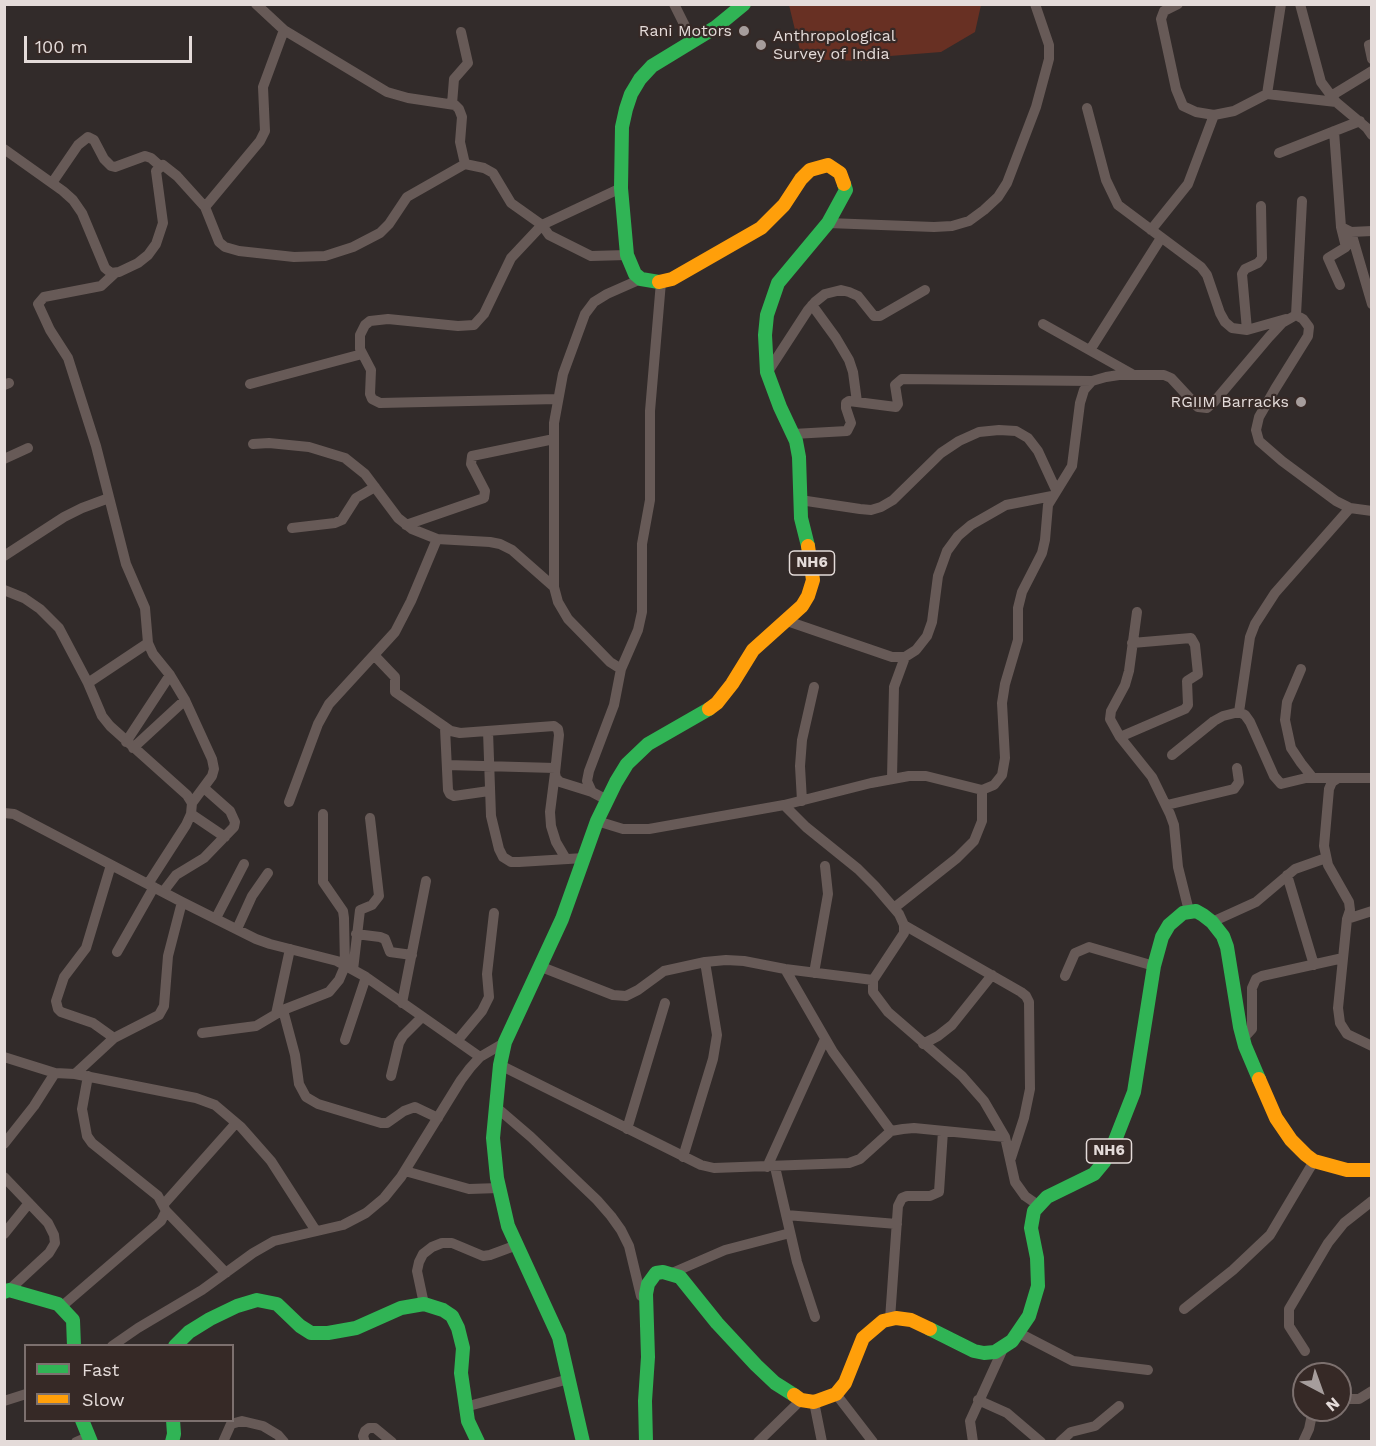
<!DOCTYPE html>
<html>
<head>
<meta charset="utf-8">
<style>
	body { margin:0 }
	#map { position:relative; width:1376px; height:1446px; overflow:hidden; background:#322b2a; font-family:"Work Sans",sans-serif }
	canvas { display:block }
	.frame { position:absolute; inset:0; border:6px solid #e4dbd9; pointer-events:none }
	.legend { position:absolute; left:24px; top:1344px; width:210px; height:78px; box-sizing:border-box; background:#362926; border:2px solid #7c706e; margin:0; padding:8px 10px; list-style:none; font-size:18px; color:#e4dbd9 }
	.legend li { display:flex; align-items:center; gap:12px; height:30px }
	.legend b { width:30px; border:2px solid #7c706e }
	.north { position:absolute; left:1292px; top:1362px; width:60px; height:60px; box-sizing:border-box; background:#362926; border:2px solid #7c706e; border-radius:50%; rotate:139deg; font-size:16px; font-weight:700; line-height:24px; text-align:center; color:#e4dbd9 }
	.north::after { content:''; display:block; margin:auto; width:21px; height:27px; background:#a69d9c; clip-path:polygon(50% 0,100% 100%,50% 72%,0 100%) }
	.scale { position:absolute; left:24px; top:36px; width:168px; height:27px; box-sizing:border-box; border:3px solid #e4dbd9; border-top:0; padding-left:8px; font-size:18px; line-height:21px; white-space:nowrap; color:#e4dbd9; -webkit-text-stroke:4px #362926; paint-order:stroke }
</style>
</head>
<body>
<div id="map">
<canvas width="1376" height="1446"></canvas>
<div class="frame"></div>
<ul class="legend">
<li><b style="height:8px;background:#30b455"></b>Fast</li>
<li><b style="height:8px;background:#ff9f0a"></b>Slow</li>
</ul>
<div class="north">N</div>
<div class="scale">100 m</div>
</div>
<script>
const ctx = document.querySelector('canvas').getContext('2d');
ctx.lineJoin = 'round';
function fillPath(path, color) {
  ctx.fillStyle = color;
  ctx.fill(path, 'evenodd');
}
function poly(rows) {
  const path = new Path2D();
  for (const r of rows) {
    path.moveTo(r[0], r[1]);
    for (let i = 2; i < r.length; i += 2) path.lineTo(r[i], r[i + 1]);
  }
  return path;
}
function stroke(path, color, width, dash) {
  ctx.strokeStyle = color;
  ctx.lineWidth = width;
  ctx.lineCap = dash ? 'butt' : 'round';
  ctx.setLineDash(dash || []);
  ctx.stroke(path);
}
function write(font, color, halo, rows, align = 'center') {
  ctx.font = font + ' "Work Sans",sans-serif';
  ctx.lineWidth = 4.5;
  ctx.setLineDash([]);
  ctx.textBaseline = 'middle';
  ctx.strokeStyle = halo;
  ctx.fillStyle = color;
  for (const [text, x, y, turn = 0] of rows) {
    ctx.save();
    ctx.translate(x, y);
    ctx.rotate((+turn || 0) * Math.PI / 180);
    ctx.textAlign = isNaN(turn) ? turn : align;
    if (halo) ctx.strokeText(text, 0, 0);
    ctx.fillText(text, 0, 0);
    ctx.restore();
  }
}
const green = poly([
	[789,5,789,4,981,5,975,32,941,52,890,56,865,61,802,59]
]);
const street = poly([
	[256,4,284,30,387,92,408,98,455,105,459,109,462,117,460,142,465,164],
	[674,4,692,40],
	[1178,4,1164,11,1161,19,1176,89,1183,106,1196,112,1214,115,1234,111,1267,94,1336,102],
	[1300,4,1321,82,1336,102,1367,128,1372,135],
	[1372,44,1369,45,1372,59],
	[1267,94,1281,4],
	[1331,96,1372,71],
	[452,104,454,79,468,63,461,32],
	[1087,108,1106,180,1118,205,1201,267,1207,275,1220,313,1225,322,1232,328,1247,330,1286,319],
	[1334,131,1341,227,1351,232,1372,231],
	[4,149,63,191,73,200,82,213,105,268,111,273,119,272,138,263,148,255,156,244,163,223,156,171,163,165,177,176,205,207,219,242,225,247,239,251,294,257,325,256,353,247,380,233,389,224,407,197,465,164,484,168,493,173,511,203,542,225,549,235,591,256,627,255],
	[1279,153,1360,121],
	[52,183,78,145,88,137,94,140,104,159,111,166,115,167,145,156,151,158,160,166],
	[205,207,260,141,265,131,263,87,284,30],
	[828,223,934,227,952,226,969,221,984,210,998,197,1007,183,1036,107,1049,59,1049,45,1035,4],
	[1151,230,1188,184,1214,115],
	[1351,232,1372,304],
	[115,273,101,286,44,297,38,304,50,330,68,358,96,446,126,564,145,608,148,643,153,654,170,675,185,700,212,759,214,769,212,776,192,803],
	[1340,285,1328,258,1346,247,1341,227],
	[812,305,836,338,849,360,853,372,857,402],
	[1296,315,1302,201],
	[1043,324,1132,374],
	[1247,330,1242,274,1245,269,1258,263,1262,258,1261,206],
	[1090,350,1161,238],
	[769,370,808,310,815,302,825,294,841,290,849,292,858,296,874,316,880,316,925,290],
	[250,384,362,354],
	[4,385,9,383],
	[557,399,380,403,372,399,370,394,371,370,360,349,360,335,365,325,370,321,388,319,458,326,474,325,484,314,511,258,542,225,621,188],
	[793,434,847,431,851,423,846,408,846,403,849,401,896,407,898,404,895,385,902,379,1092,381],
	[253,444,269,443,309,447,345,458,365,474,398,518,412,529,437,539,490,542,500,544,512,550,554,587],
	[4,459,28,448],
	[800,500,860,509,871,510,881,507,893,500,941,453,959,441,979,432,999,430,1016,431,1028,438,1038,451,1056,490],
	[406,525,484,498,485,491,471,464,472,456,554,439],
	[292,528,335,523,342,520,356,498,375,487],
	[4,556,64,517,82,508,109,498],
	[4,590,24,598,40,609,59,628,88,683,102,716,110,726,187,795,192,803,191,814,186,825,148,884],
	[1137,612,1129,671,1125,685,1111,711,1110,719,1120,737,1152,777,1170,814,1174,825,1178,867,1189,911],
	[787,621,892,657,905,657,916,650,927,636,932,622,938,576,947,551,958,536,971,525,1006,505,1052,496],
	[374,655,395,677,395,692,451,731,460,733,554,726,558,729,559,735,555,773,556,778,560,782,592,792],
	[621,669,610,662,568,619,558,602,554,587,554,423,563,374,585,314,594,302,607,294,641,279],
	[1301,669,1287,702,1285,720,1291,748,1301,763,1313,778],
	[88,683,148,643],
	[1239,712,1250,637,1255,624,1275,593,1350,508],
	[445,728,448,790,450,794,454,796,489,791],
	[488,731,491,816,499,849,503,857,511,862,519,862,584,858],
	[1120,737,1185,709,1188,705,1187,681,1198,674,1195,645,1191,638,1132,643],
	[126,742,170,675],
	[133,748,185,700],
	[1172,755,1214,721,1223,716,1239,712,1245,715,1250,722,1274,776,1281,784,1306,778,1338,778],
	[447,765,555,768],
	[555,773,550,812,551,826,556,842,566,859],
	[892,778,894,687,905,657],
	[1372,778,1338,778,1332,782,1329,789,1324,846,1328,865,1349,902,1350,910,1347,919,1338,1008,1340,1023,1347,1034,1372,1046],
	[607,800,592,792,587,781,589,771,614,705,621,669,638,630,642,612,642,544,650,500,650,411,661,282],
	[802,801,800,766,802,740,814,687],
	[289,802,318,724,329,704,395,632,411,601,437,539],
	[784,805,806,827,858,869,875,886,899,914,904,925,904,933,873,980,873,992,888,1012,962,1076,984,1101,1005,1137,1015,1182,1025,1196,1038,1205],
	[1167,805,1234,789,1239,782,1237,768],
	[4,813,14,814,182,902,256,939,270,944,337,961,366,977,480,1057],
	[191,814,225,837],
	[597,821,623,829,649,829,784,805,871,783,909,776,926,776,982,790,994,785,1002,775,1005,758,1002,703,1005,684,1018,640,1018,608,1022,592,1042,553,1045,540,1048,505,1072,466,1080,403,1084,390,1092,381,1106,377,1119,375,1164,375,1171,378,1198,407,1207,408,1214,402,1269,337,1282,323,1296,315,1303,319,1309,327,1308,336,1275,389,1259,417,1256,430,1259,441,1282,461,1336,501,1350,508,1372,511],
	[111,865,86,948,64,977,56,1001,58,1009,61,1012,93,1023,114,1038],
	[1287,875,1314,965],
	[163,892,176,875,204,858,234,827,235,822,230,811,204,788],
	[894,908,957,858,974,841,982,821,982,790],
	[216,918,244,864],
	[1347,919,1372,911],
	[1212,922,1256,902,1295,869,1326,858],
	[904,925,1021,992,1026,996,1029,1002,1030,1089,1024,1118,1011,1158],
	[237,929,252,896,268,873],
	[356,934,380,937,385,939,390,952,412,955],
	[117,952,154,887],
	[539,966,613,995,626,996,638,990,664,971,705,962,726,960,744,961,785,969,873,980],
	[785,969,833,1052,891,1131],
	[353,970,360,910,372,905,379,896,370,818],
	[814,973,828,894,825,866],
	[1065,976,1075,953,1089,947,1154,966],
	[402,1003,426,881],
	[283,1010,295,1055,299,1084,306,1097,318,1104,381,1123,387,1123,404,1111,415,1107,438,1118],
	[276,1014,290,949],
	[202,1033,256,1026,283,1010,329,992,339,980,345,966,344,918,343,911,323,882,323,814],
	[1243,1039,1252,1029,1252,988,1256,979,1262,976,1343,958],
	[345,1040,366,977],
	[457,1041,482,1011,489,997,487,974,494,913],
	[923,1044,938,1036,952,1025,992,975],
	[4,1057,55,1073,75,1074,196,1098,215,1105,241,1127,271,1161,316,1231],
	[500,1065,701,1165,714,1168,849,1163,860,1159,891,1131,903,1129,914,1128,1005,1137],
	[75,1074,114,1038,159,1015,164,1006,168,956,182,902],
	[391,1076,399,1043,403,1036,422,1017],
	[496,1107,531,1137,597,1200,611,1216,621,1230,629,1246,641,1296],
	[627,1129,665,1003],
	[4,1144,34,1106,55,1073],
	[683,1157,713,1059,717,1035,705,962],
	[767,1167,825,1039],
	[775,1167,797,1262,815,1317],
	[405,1171,469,1189,499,1188],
	[4,1177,48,1223,54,1235,55,1243,49,1253,9,1290],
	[164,1204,236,1123],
	[166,1211,226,1273],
	[786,1215,897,1224],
	[4,1234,29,1203],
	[672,1273,725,1250,790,1233],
	[424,1304,417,1271,419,1262,423,1254,432,1247,442,1243,452,1243,483,1256,490,1255,517,1245],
	[61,1307,161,1221,166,1211,158,1196,92,1143,87,1136,82,1109,88,1076],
	[1184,1309,1233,1270,1270,1235,1314,1161],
	[890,1319,898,1206,902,1198,907,1196,930,1196,939,1192,943,1131],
	[1019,1333,1073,1361,1148,1370],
	[112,1346,138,1328,202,1290,253,1253,274,1241,343,1225,366,1213,384,1198,401,1177,461,1080,470,1068,480,1057,504,1043],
	[1305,1351,1289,1326,1289,1309,1328,1243,1344,1223,1372,1201],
	[836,1394,873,1442],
	[1340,1399,1359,1399,1372,1391],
	[978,1400,1007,1413,1041,1442],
	[4,1401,26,1394],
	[814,1402,822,1442],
	[465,1407,569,1379],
	[76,1442,83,1439],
	[223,1442,231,1424,242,1421,263,1426,278,1435,284,1442],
	[365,1442,363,1436,365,1431,369,1428,375,1428,392,1442],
	[758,1442,801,1400],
	[973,1442,970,1421,1002,1351],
	[1060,1442,1071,1432,1095,1426,1119,1406],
	[1303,1442,1309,1429,1313,1410]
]);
const fast = poly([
	[659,282,641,279,635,274,627,255,621,188,622,127,626,109,631,94,640,79,652,66,716,27,744,4],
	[808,546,801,518,799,457,796,441,780,407,767,372,765,335,767,315,778,283,828,223,846,190,844,184],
	[4,1292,9,1290,58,1304,73,1320,74,1346],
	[930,1329,974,1351,984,1353,995,1352,1012,1341,1029,1316,1038,1286,1037,1258,1031,1228,1034,1211,1047,1197,1094,1174,1104,1162,1114,1143,1134,1092,1154,966,1162,937,1169,925,1183,913,1196,911,1203,915,1212,922,1223,936,1227,947,1240,1027,1245,1046,1259,1079],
	[175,1346,189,1332,210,1319,237,1306,257,1300,277,1304,300,1326,311,1333,328,1333,356,1328,401,1308,424,1304,443,1310,452,1316,458,1328,463,1348,461,1373,468,1421,478,1442],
	[82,1420,91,1442],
	[172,1442,174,1434,173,1420],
	[583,1442,559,1337,508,1226,497,1178,493,1138,500,1065,505,1042,562,919,597,821,616,782,627,764,648,744,709,709],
	[646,1442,645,1401,648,1357,646,1294,648,1284,656,1273,663,1272,680,1277,717,1323,756,1365,775,1383,794,1395]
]);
const slow = poly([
	[659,282,672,279,761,228,784,205,801,179,810,170,828,165,840,173,844,184],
	[709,709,717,703,732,684,753,650,802,606,808,596,813,580,808,546],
	[1259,1079,1276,1118,1291,1140,1306,1155,1314,1161,1347,1170,1372,1170],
	[794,1395,801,1400,814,1402,836,1394,845,1383,863,1338,883,1321,896,1318,911,1320,930,1329]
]);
const markers = [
	[744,31,6,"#a69d9c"],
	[761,45,6,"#a69d9c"],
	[1301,402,6,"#a69d9c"]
];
const shields = [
	[812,563,45],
	[1109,1151,45]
];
const shieldNames = [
	["NH6",812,563],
	["NH6",1109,1151]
];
const poiNames = [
	["Rani Motors",732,31],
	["Anthropological",773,36,"left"],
	["Survey of India",773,54,"left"],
	["RGIIM Barracks",1289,402]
];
fillPath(green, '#683023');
stroke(street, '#675a57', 10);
stroke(fast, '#30b455', 14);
stroke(slow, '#ff9f0a', 14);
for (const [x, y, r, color] of markers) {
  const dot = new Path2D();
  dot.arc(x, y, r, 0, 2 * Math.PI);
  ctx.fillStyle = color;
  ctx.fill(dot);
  stroke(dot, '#362926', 2);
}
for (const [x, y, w] of shields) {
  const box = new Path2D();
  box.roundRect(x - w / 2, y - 12, w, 24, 4.5);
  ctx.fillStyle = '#362926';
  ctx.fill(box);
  stroke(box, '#e4dbd9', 1.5);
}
write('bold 15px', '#e4dbd9', null, shieldNames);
write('16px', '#e4dbd9', '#362926', poiNames, 'right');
</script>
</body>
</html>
